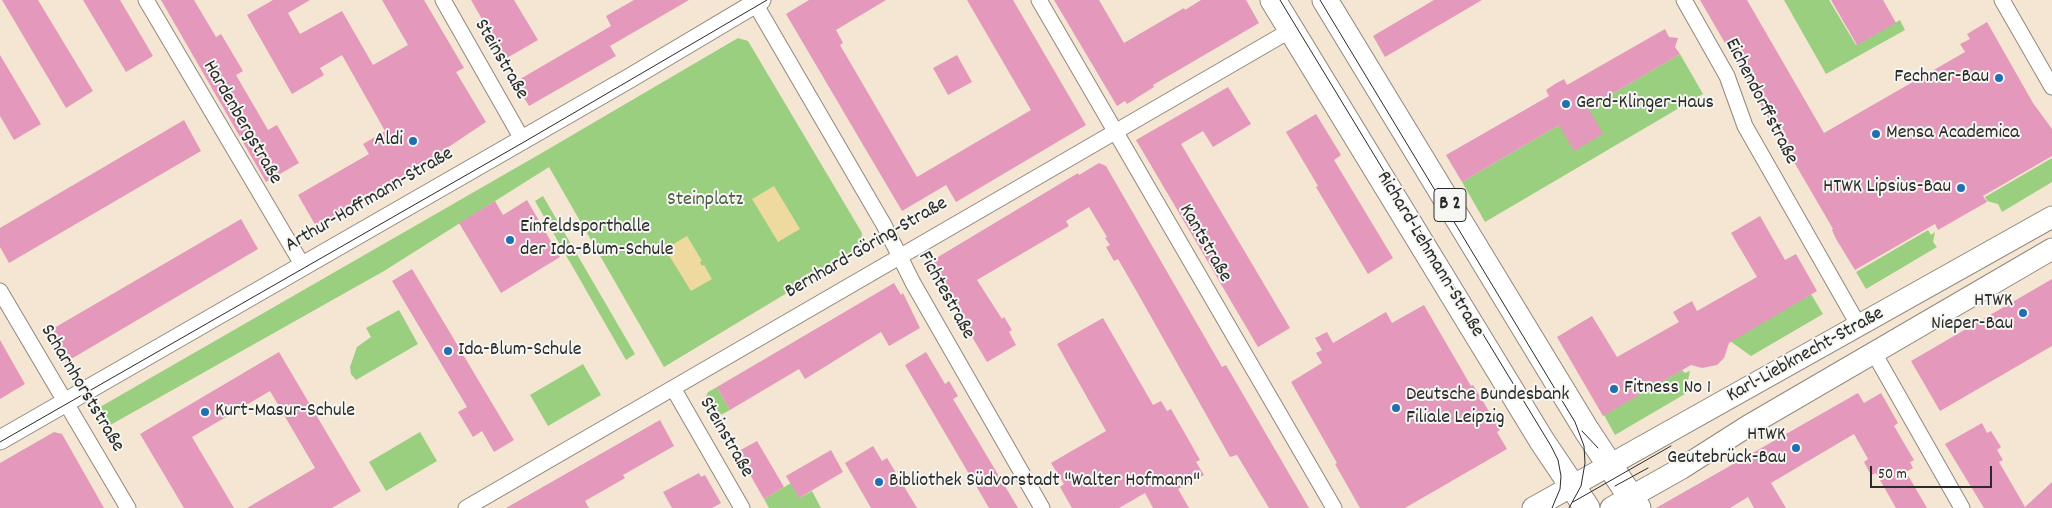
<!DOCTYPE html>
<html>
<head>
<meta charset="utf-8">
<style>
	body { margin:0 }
	#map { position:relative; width:2052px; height:508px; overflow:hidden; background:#f4e6d2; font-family:Dekko,sans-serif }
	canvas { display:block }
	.scale { position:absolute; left:1870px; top:466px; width:122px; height:22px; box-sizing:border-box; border:2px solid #2b2b2b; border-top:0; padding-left:6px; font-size:15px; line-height:18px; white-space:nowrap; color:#2b2b2b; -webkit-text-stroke:4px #f6f6f2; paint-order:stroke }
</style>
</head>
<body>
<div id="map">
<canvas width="2052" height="508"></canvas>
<div class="scale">50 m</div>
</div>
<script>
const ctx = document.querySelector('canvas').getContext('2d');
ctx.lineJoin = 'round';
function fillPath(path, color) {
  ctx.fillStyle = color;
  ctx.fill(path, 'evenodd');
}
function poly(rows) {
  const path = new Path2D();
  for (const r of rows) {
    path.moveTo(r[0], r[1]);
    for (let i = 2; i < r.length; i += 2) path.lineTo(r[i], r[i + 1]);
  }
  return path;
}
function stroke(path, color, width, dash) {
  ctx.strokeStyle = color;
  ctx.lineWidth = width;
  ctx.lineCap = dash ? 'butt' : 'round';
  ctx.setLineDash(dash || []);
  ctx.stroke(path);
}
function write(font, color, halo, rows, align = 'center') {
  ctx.font = font + ' Dekko,sans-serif';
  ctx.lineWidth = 4;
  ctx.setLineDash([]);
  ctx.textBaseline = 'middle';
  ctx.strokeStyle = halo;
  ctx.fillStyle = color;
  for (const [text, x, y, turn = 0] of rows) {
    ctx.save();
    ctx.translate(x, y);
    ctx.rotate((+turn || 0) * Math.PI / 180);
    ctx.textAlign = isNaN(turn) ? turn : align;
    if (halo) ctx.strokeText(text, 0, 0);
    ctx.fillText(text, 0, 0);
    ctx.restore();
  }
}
const green = poly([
	[1784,0,1829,0,1856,45,1900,20,1905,30,1826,74],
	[738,38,748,41,862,233,860,249,664,367,549,167,384,271,105,428,98,416,100,407,540,154],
	[1680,54,1703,94,1485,222,1462,182],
	[2052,158,2052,182,2002,212,1998,204,1987,201,1985,197],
	[543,196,635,354,626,360,535,201],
	[1928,230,1931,235,1935,232,1933,242,1937,247,1866,289,1856,272],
	[1811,294,1823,314,1751,356,1730,341],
	[399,310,418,344,356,380,351,374,350,367,357,347,371,337,366,328],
	[583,364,601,395,548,426,530,395],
	[1682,370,1685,373,1690,371,1688,380,1690,391,1615,435,1604,415],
	[717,387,730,410,715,418,705,399,708,392],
	[420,432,437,461,386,491,369,462],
	[791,483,799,498,812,491,821,508,769,508,764,499]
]);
const sand = poly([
	[774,186,800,229,778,242,752,199],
	[687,236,702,261,700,262,702,266,704,265,712,279,691,291,665,249]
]);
const building = poly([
	[2,0,38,0,93,91,66,108],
	[83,0,120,0,153,56,126,72],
	[161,0,194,0,216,37,221,34,243,71,236,75,268,130,277,125,299,163,266,182],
	[273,0,310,0,288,13,300,34,342,11,373,65,408,45,382,0,424,0,464,68,456,72,486,122,384,190,317,228,298,195,369,154,363,144,385,131,342,55,320,68,324,75,292,94,247,15],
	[471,0,514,0,538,40,505,59],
	[634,0,689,0,610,46,616,56,529,106,515,82,611,26,606,16],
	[809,0,886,0,836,30,843,43,840,45,917,177,1031,110,967,0,1013,0,1086,125,956,202,946,185,902,211,786,14],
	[1054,0,1099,0,1124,43,1184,8,1185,10,1201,0,1246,0,1259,23,1153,85,1154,87,1138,97,1127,104,1125,101,1117,106],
	[1434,0,1482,0,1385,57,1373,36],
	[1700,0,1747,0,1824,133,1965,52,1960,44,1970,39,1967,34,1987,22,2033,103,2052,129,2052,156,1983,196,1987,202,1971,211,1938,230,1935,224,1855,270,1836,239,1832,230,1833,229],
	[1831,0,1883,0,1896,23,1857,45],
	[1665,29,1669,37,1678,38,1675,47,1680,54,1588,108,1603,134,1574,151,1559,125,1462,182,1446,155,1549,96,1546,90,1555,84,1564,79,1567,85],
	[0,55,41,124,14,140,0,116],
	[957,55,972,82,948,95,933,68],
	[1228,87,1251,124,1213,147,1203,131,1181,144,1290,328,1258,347,1136,140],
	[1316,114,1341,155,1334,160,1393,258,1368,274,1316,187,1318,186,1286,132],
	[184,120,201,151,9,263,0,247,0,228],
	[1099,163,1106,166,1222,367,1226,365,1309,508,1269,508,1237,455,1230,457,1137,292,1118,259,1114,261,1106,247,1110,245,1105,238,1107,237,1089,207,1066,221,1069,226,977,280,1002,319,1004,317,1012,330,1009,332,1016,345,987,362,928,263,1078,173,1079,175],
	[527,200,560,257,501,293,459,223,495,201,503,215],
	[1760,216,1785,260,1796,254,1817,291,1729,343,1724,358,1717,365,1702,368,1691,365,1603,416,1557,337,1592,316,1617,357,1679,322,1673,312,1692,301,1697,311,1757,277,1731,233],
	[241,219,258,249,66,362,49,331],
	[412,269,514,440,494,452,482,431,473,437,458,412,467,407,392,281],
	[2052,279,2052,346,1940,411,1911,361],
	[894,283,901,295,903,293,920,328,889,346,881,332,805,379,799,369,730,410,717,387],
	[1424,305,1471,386,1473,385,1481,398,1500,430,1497,432,1507,449,1405,508,1360,508,1335,464,1337,463,1291,382,1322,363,1316,353,1322,350,1315,338,1327,332,1333,343,1386,312,1392,323],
	[1103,318,1153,405,1161,401,1167,411,1171,409,1200,460,1196,462,1204,475,1178,489,1189,508,1153,508,1145,493,1119,508,1072,508,1060,487,1064,484,1051,463,1106,431,1057,344],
	[0,340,25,384,0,399],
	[279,352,361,491,332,508,247,508,315,468,270,391,192,437,234,508,184,508,140,434],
	[926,352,945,384,949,381,958,396,953,399,1018,508,989,508,905,365],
	[1858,393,1864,403,1881,393,1898,423,1894,426,1914,460,1910,462,1913,468,1906,472,1927,508,1896,508,1876,473,1871,475,1864,462,1868,459,1854,434,1771,483,1786,508,1754,508,1748,497,1730,508,1656,508],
	[660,420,674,446,623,475,625,478,585,501,589,508,506,508],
	[1982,423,1987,433,1991,431,2001,447,1997,450,2003,460,1999,462,2025,507,2052,482,2052,508,1984,508,1945,444],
	[54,432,62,434,104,508,0,508,0,463],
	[757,441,784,487,764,499,737,452],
	[873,446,882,461,887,458,917,508,871,508,845,463],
	[831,450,843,472,799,498,786,476],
	[699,473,701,477,705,475,721,503,712,508,672,508,663,492]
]);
const minor = poly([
	[146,0,303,266],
	[443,0,522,139],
	[753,0,884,225,913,283,1042,508],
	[1039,0,1334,508],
	[1684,0,1727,76,1745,126,1859,326],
	[2002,0,2052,87],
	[0,291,128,508],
	[1874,353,1962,508],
	[673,388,742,508],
	[466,508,1291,30]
]);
const tertiary = poly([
	[0,440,630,78,761,0]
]);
const secondary = poly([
	[1533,508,2052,217],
	[1611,508,1682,468,1748,426,2052,249]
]);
const primary = poly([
	[1273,0,1542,441,1587,508],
	[1325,0,1587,431,1638,508]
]);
const tram = poly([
	[1280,0,1551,446,1558,460,1561,476,1560,489,1552,508],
	[1320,0,1575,422,1584,446,1585,463,1581,486,1569,508],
	[1582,431,1598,448],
	[0,442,524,142,767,0],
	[1615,486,1648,468],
	[1573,502,1671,446]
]);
const markers = [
	[1999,78,5,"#1f6fb2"],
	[1566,104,5,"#1f6fb2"],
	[1876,134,5,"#1f6fb2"],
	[413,141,5,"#1f6fb2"],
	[1961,188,5,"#1f6fb2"],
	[510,240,5,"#1f6fb2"],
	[2023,313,5,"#1f6fb2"],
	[448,351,5,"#1f6fb2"],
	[1614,389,5,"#1f6fb2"],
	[1396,408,5,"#1f6fb2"],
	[205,412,5,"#1f6fb2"],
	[1796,448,5,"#1f6fb2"],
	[879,482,5,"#1f6fb2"]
];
const shields = [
	[1450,205,32]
];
const shieldNames = [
	["B 2",1450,205]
];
const streetNames = [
	["Steinstraße",500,60,60],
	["Eichendorffstraße",1760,102,63],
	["Hardenbergstraße",241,123,60],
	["Arthur-Hoffmann-Straße",370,201,-30],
	["Kantstraße",1204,244,60],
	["Bernhard-Göring-Straße",867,249,-30],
	["Richard-Lehmann-Straße",1429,255,59],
	["Fichtestraße",945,296,61],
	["Karl-Liebknecht-Straße",1806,356,-29],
	["Scharnhorststraße",81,389,59],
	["Steinstraße",725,438,60]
];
const poiNames = [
	["Fechner-Bau",1989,78,"right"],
	["Gerd-Klinger-Haus",1576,104],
	["Mensa Academica",1886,134],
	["Aldi",403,141,"right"],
	["HTWK Lipsius-Bau",1951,188,"right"],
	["Einfeldsporthalle",520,228],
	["der Ida-Blum-Schule",520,251],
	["HTWK",2013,302,"right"],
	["Nieper-Bau",2013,325,"right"],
	["Ida-Blum-Schule",458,351],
	["Fitness No 1",1624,389],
	["Deutsche Bundesbank",1406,396],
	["Filiale Leipzig",1406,419],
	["Kurt-Masur-Schule",215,412],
	["HTWK",1786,436,"right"],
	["Geutebrück-Bau",1786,459,"right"],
	["Bibliothek Südvorstadt \"Walter Hofmann\"",889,482]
];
const parkNames = [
	["Steinplatz",705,201]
];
fillPath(green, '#9acf80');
fillPath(sand, '#eeda9e');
fillPath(building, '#e498bb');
stroke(minor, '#90887e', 17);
stroke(tertiary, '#90887e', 21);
stroke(secondary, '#90887e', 23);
stroke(primary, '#90887e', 27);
stroke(minor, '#fff', 15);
stroke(tertiary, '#fff', 19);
stroke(secondary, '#fff', 21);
stroke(primary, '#fff', 25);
stroke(tram, '#2b2b2b', 1);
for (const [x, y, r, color] of markers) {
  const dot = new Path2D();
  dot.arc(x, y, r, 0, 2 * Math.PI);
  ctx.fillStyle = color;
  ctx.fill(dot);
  stroke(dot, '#f6f6f2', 2);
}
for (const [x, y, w] of shields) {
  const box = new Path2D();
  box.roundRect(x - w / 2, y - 16.5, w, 33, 4);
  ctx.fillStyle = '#f6f6f2';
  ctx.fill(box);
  stroke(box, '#2b2b2b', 1);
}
write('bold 19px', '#2b2b2b', null, shieldNames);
write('20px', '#2b2b2b', '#f6f6f2', streetNames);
write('20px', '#2b2b2b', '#f6f6f2', poiNames, 'left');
write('20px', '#4c5c44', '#f6f6f2', parkNames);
</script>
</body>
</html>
